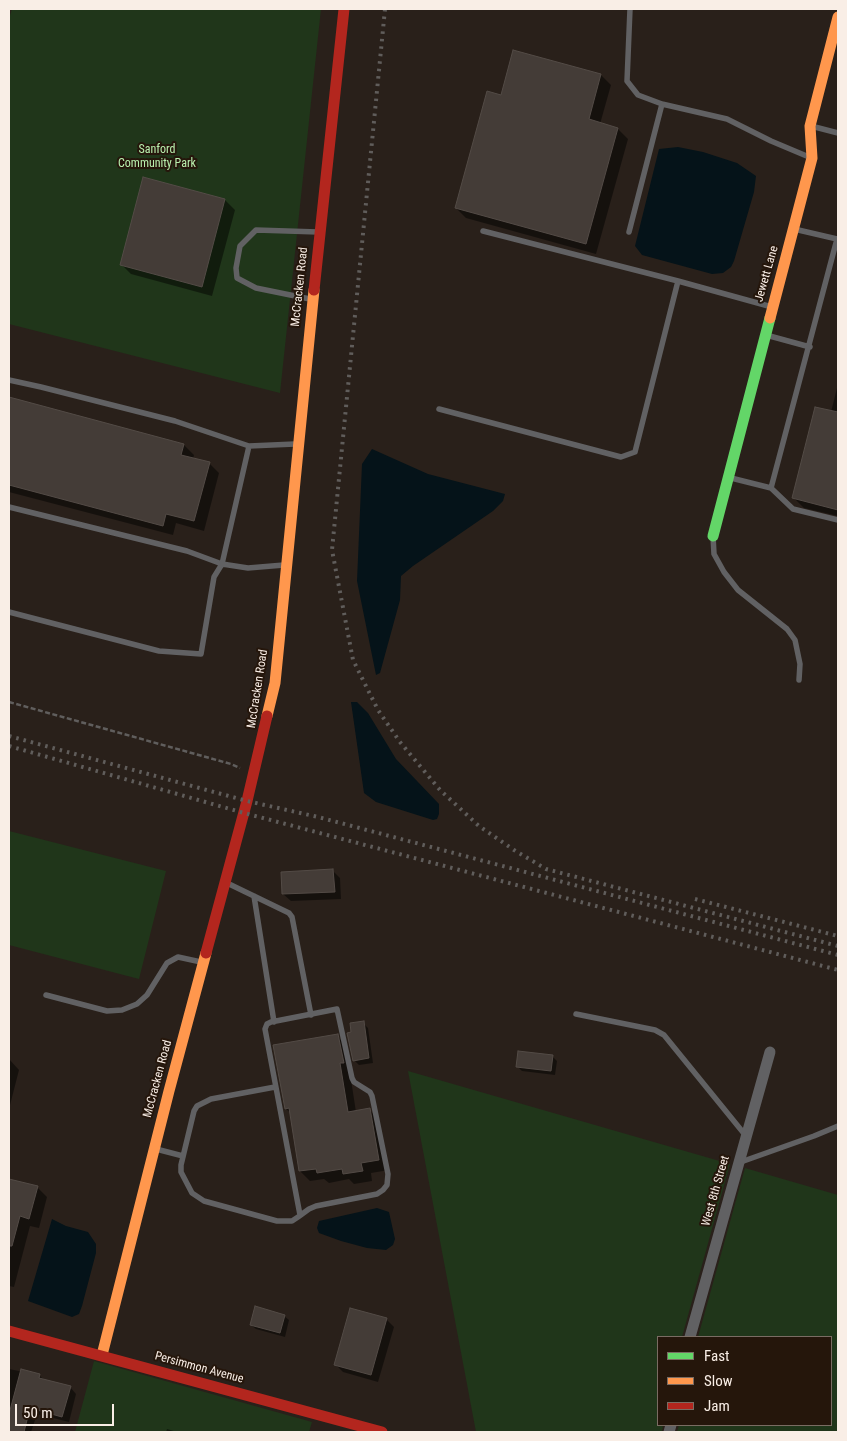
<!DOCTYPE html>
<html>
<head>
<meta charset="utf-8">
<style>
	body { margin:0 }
	#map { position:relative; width:847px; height:1441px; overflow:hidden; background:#29201a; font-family:"Roboto Condensed",sans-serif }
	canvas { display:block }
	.frame { position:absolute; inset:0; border:10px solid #f9eee6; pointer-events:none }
	.legend { position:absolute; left:657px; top:1336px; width:175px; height:90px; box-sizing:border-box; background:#25160b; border:1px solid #7a6c63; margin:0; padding:6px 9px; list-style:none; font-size:15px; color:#f9eee6 }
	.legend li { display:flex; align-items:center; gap:10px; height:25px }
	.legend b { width:25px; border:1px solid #7a6c63 }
	.scale { position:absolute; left:15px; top:1404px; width:99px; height:22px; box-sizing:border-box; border:2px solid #f9eee6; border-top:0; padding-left:6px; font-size:15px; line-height:18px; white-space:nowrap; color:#f9eee6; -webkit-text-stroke:4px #25160b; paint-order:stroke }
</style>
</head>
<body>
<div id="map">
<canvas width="847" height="1441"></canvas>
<div class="frame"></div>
<ul class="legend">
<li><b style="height:6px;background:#63d668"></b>Fast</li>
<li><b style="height:6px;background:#ff974d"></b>Slow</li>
<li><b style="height:6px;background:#b3261e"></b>Jam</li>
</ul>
<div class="scale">50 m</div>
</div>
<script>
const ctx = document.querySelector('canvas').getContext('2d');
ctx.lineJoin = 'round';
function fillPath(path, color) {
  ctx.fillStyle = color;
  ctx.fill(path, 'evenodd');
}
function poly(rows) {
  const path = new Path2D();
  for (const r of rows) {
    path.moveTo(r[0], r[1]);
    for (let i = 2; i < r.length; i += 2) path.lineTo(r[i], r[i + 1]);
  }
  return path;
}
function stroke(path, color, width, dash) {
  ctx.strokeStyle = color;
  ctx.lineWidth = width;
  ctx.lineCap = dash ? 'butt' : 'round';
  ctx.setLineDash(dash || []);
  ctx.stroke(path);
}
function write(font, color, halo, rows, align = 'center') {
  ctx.font = font + ' "Roboto Condensed",sans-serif';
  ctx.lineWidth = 4;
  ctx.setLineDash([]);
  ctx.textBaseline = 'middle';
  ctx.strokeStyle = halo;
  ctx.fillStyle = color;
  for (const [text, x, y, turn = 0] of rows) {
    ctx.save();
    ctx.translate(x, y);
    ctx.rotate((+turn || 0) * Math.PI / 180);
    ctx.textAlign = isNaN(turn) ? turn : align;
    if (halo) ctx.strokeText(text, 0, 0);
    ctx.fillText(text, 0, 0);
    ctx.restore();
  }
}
const green = poly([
	[12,9,321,9,280,393,9,324,9,19],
	[9,831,166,871,139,979,9,945],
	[408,1071,730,1164,682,1337,658,1337,658,1425,663,1425,662,1432,476,1432],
	[745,1168,838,1195,838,1432,677,1432,679,1425,831,1425,831,1337,698,1337],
	[94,1361,312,1422,309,1432,75,1432]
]);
const water = poly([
	[678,147,703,152,737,163,756,176,754,192,734,261,731,267,723,273,712,274,642,255,635,246,659,149],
	[372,449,428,474,505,494,503,501,493,511,413,566,401,576,400,600,380,673,376,675,357,581,362,464],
	[351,702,357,702,368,713,396,759,439,804,439,814,437,819,433,820,376,802,364,793],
	[377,1208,389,1212,395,1239,393,1245,386,1250,367,1248,341,1241,319,1233,317,1228,319,1221],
	[52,1219,66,1226,88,1232,96,1244,96,1253,82,1306,79,1314,72,1317,28,1301]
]);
const shadow = poly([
	[514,51,601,75,611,85,600,124,618,129,628,139,596,254,466,218,456,208,501,96],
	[144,179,225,200,235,210,212,296,131,274,121,264],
	[838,384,838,516,804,508,794,498,831,412],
	[9,399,184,445,194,455,193,459,209,463,219,473,204,531,176,523,173,535,9,492],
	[333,871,340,878,341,899,291,901,283,894],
	[363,1023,368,1028,373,1063,359,1065,354,1060,353,1033],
	[337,1036,347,1046,350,1073,356,1112,369,1109,379,1120,389,1170,371,1173,372,1181,354,1184,349,1179,329,1183,324,1179,310,1181,300,1171,292,1114,286,1109],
	[552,1056,557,1061,555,1075,522,1071,517,1066],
	[9,1059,19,1070,9,1109],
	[9,1180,37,1187,47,1197,39,1228,30,1226,14,1287,9,1286],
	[284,1316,289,1320,285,1337,256,1329,251,1325],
	[386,1319,394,1327,378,1382,343,1372,335,1364],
	[9,1369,39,1375,45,1381,70,1387,76,1394,69,1422,37,1414,31,1432,9,1432,12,1415,9,1414],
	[167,1429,177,1432,166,1432]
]);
const building = poly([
	[513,50,601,74,589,119,618,128,586,244,455,208,487,91,501,95,513,50],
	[143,177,225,199,202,287,120,265,143,177],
	[9,397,184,444,181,455,210,462,194,521,166,514,163,526,9,485,9,397],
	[815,407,838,412,838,510,792,498,815,407],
	[333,869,335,892,282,894,281,872,333,869],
	[364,1021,369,1058,353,1061,347,1033,351,1032,350,1023,364,1021],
	[338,1034,344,1063,340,1063,348,1112,370,1108,379,1160,361,1163,363,1171,343,1174,342,1169,317,1173,316,1169,299,1171,289,1108,285,1109,273,1045,338,1034],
	[518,1051,553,1055,551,1071,516,1067,518,1051],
	[9,1179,38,1186,29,1219,20,1216,12,1246,9,1246,9,1179],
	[255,1306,285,1315,280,1333,250,1325,255,1306],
	[350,1308,387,1318,371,1375,334,1365,350,1308],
	[21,1369,40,1374,39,1378,71,1386,62,1417,30,1408,24,1432,9,1432,9,1414,21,1369]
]);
const path = poly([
	[9,702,231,764,240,768]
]);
const lane = poly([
	[630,9,627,81,638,95,662,104,727,119,771,141,809,157],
	[811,126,838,133],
	[483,231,678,281],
	[629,232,662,104],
	[310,299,256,288,237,278,236,268,240,246,256,230,318,232],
	[766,335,810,347],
	[9,380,41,387,175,421,249,446,295,444],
	[439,409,621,457,635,452,678,281,772,307],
	[731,478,771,488,793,509,838,520],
	[771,488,837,239,794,229],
	[9,507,187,551,222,564,249,446],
	[713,536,714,554,724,572,738,590,787,629,795,640,800,664,799,680],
	[9,612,159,651,201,654,214,577,222,564,248,568,284,565],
	[227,883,289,913,292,917,311,1015],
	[254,896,274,1022],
	[46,995,107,1011,122,1010,137,1004,147,995,167,963,178,957,201,962],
	[576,1014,655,1030,664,1035,746,1136],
	[275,1087,211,1099,197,1106,194,1111,181,1165,181,1172,192,1193,204,1201,277,1221,292,1221,298,1217,309,1209,316,1206,377,1194,383,1190,387,1185,388,1174,372,1096,370,1092,354,1082,352,1078,337,1009,271,1022,267,1024,265,1029,300,1215],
	[156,1149,183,1156],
	[738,1163,814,1136,838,1126]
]);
const street = poly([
	[690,1337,770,1052],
	[669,1432,671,1425]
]);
const fast = poly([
	[713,536,770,318]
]);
const slow = poly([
	[770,318,812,158,810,126,838,17],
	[267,716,275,683,314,290],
	[102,1355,169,1091,206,953]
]);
const jam = poly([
	[314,290,344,9],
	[206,953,247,801,267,716],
	[9,1331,382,1432]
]);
const rail = poly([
	[385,9,332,550,353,660,378,710,400,742,440,790,479,826,514,850,546,869,838,946],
	[9,736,247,801,318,817,838,955],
	[9,746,244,813,838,970],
	[695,899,838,936]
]);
const parkNames = [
	["Sanford",157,150],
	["Community Park",157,164]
];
const streetNames = [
	["Jewett Lane",767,274,-74],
	["McCracken Road",300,287,-84],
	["McCracken Road",258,689,-81],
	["McCracken Road",158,1079,-75],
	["West 8th Street",716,1191,-74],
	["Persimmon Avenue",199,1368,15]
];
fillPath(green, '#20361a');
fillPath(water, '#051319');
fillPath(shadow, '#0007');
fillPath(building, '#443c37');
stroke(building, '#534b46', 1);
stroke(path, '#605e5d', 2.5, [5, 2.5]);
stroke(lane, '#616163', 5.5);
stroke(street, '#616163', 11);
stroke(fast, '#63d668', 11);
stroke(slow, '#ff974d', 11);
stroke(jam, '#b3261e', 11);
stroke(rail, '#605d5b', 4, [2.5, 5]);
write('12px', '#b9f0ae', '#25160b', parkNames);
write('12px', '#f9eee6', '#25160b', streetNames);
</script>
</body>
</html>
